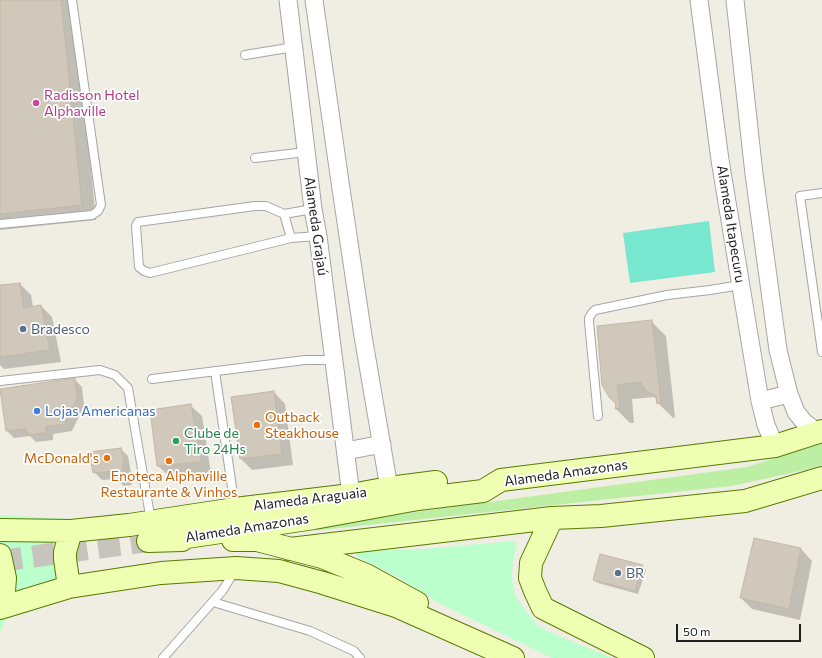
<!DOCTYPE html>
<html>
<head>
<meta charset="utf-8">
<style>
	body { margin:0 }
	#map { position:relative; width:822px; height:658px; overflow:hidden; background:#f0eee3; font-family:Commissioner,sans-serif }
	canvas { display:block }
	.scale { position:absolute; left:676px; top:624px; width:125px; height:18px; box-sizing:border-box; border:2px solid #1e1e1e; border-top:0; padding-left:5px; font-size:12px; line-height:14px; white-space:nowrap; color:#1e1e1e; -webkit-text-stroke:3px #fff; paint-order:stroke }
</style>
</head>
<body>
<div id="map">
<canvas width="822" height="658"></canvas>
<div class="scale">50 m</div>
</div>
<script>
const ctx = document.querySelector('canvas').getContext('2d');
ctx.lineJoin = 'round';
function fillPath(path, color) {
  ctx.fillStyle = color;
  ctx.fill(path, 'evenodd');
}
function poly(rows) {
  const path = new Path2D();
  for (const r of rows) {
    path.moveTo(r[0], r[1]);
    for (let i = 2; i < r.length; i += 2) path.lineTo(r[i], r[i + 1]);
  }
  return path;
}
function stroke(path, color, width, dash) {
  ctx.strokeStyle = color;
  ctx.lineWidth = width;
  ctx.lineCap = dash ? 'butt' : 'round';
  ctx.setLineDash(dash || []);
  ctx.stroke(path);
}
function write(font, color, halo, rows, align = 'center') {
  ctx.font = font + ' Commissioner,sans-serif';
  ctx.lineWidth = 3.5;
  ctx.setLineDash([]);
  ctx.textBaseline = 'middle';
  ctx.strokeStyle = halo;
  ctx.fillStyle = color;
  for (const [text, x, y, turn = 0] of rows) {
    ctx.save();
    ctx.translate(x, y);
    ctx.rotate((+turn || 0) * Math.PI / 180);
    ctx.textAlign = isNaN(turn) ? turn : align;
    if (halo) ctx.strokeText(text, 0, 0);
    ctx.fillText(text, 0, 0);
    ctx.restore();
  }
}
const grass = poly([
	[822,443,822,465,805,470,732,486,321,530,295,530,321,525,747,467]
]);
const park = poly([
	[0,515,69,519,60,550,68,583,5,620,0,633],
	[513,541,517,543,513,561,512,575,513,587,518,600,536,624,545,630,612,658,552,658,437,602,405,581,356,556,357,551,425,549]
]);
const pitch = poly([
	[709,221,715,272,630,283,623,233]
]);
const shadow = poly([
	[0,0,67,0,75,8,96,220,0,230],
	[20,284,31,295,33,307,41,306,52,317,61,362,4,369,0,365,0,286],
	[651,321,666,336,675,417,673,418,658,403,658,400,654,397,632,399,634,423,630,423,616,409,617,403,610,396],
	[74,379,82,387,84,406,72,431,53,434,53,440,36,442,30,436,14,438,7,431],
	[274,392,285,404,293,465,252,470,241,459],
	[190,405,202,416,211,473,170,477,158,466],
	[121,449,128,456,131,473,129,476,132,485,124,486,117,479,102,480,94,472],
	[801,549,812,561,800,620,752,609,741,598],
	[642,566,646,570,638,594,598,583,594,580]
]);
const building = poly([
	[0,0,61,0,82,205,0,214,0,0],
	[20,283,24,308,41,305,50,350,0,357,0,285,20,283],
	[652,320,661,402,657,404,656,396,647,392,640,382,617,385,620,408,615,409,616,404,609,397,602,385,597,326,652,320],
	[75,378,77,398,65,424,46,427,46,433,28,435,26,429,6,431,0,389,75,378],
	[274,391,282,454,240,459,231,397,274,391],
	[191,404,201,462,157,466,150,410,191,404],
	[121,448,124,465,122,468,125,477,116,479,115,471,93,473,89,452,121,448],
	[754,538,801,548,789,609,740,598,754,538],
	[600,554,643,565,635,591,593,580,600,554]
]);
const secondaryTunnel = poly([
	[0,561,148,541]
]);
const lane = poly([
	[245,55,294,47],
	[255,158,306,152],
	[822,193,800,196,822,352],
	[313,209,284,214,291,238,318,236],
	[284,214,266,206,255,206,138,222,136,226,139,267,144,271,150,273,291,238],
	[0,224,92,215,98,211,101,205,72,0],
	[215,371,235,508],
	[152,379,305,360,334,360],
	[0,381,100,370,115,375,128,388,151,521],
	[598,416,589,322,589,318,592,313,595,310,667,295,710,290,741,285],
	[213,602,310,631,354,651,360,658],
	[163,658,223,590,235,570]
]);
const street = poly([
	[288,0,313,209,318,236,351,495],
	[314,0,340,182,363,336,389,488],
	[699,0,720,160,760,401,766,425,775,446],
	[735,0,754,174,778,350,789,394,796,412,804,422,818,433],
	[760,401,789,394],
	[346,451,382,444]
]);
const secondary = poly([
	[552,518,531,563,530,578,535,591,543,608,643,658],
	[0,530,71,531,129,525,235,509,351,495,389,488,436,482],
	[167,540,314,518,418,499,483,491,501,480,775,446,822,431],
	[233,540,257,540,322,557,366,575,417,603],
	[148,541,182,540],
	[290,549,552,518,601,516,745,501,822,478],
	[0,555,5,578,4,591,0,608],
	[69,587,65,559,65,552,71,531],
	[0,608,69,587,161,573,236,568,279,571,323,583,396,606,513,658]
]);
const markers = [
	[36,103,4,"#d1479c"],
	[23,329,4,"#5c6f8a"],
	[37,411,4,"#3f7fe0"],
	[257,425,4,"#e8710a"],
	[176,441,4,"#2e9e5b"],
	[107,458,4,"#e8710a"],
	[169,461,4,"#e8710a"],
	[618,573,4,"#5c6f8a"]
];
const hotelNames = [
	["Radisson Hotel",44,95],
	["Alphaville",44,111]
];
const streetNames = [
	["Alameda Itapecuru",731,224,81],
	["Alameda Grajaú",316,226,82],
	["Alameda Amazonas",566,473,-8],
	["Alameda Araguaia",310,499,-7],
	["Alameda Amazonas",247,528,-9]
];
const serviceNames = [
	["Bradesco",31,329],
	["BR",626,573]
];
const shopNames = [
	["Lojas Americanas",45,411]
];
const foodNames = [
	["Outback",265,417],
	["Steakhouse",265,433],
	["McDonald's",99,458,"right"],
	["Enoteca Alphaville",169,476,"center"],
	["Restaurante & Vinhos",169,492,"center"]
];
const leisureNames = [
	["Clube de",184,433],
	["Tiro 24Hs",184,449]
];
fillPath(grass, '#bcefa3');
fillPath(park, '#bfc');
fillPath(pitch, '#78e7cf');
fillPath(shadow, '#0003');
fillPath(building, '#d0c8bb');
stroke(building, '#c3b7a4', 1);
stroke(secondaryTunnel, '#c6c4bc', 22, [22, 11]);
stroke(lane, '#a5a5a5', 10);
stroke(street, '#a5a5a5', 19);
stroke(secondary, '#587a00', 24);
stroke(lane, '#fff', 8);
stroke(street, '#fff', 17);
stroke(secondary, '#eeffb2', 22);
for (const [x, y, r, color] of markers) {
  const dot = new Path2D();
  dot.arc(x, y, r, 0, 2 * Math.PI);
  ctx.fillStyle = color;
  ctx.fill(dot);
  stroke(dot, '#fff', 1.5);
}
write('14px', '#b23c85', '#fff', hotelNames, 'left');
write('14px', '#1e1e1e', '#fff', streetNames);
write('14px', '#4e5e75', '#fff', serviceNames, 'left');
write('14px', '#366cbe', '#fff', shopNames, 'left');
write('14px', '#c56008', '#fff', foodNames, 'left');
write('14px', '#27864d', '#fff', leisureNames, 'left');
</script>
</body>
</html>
